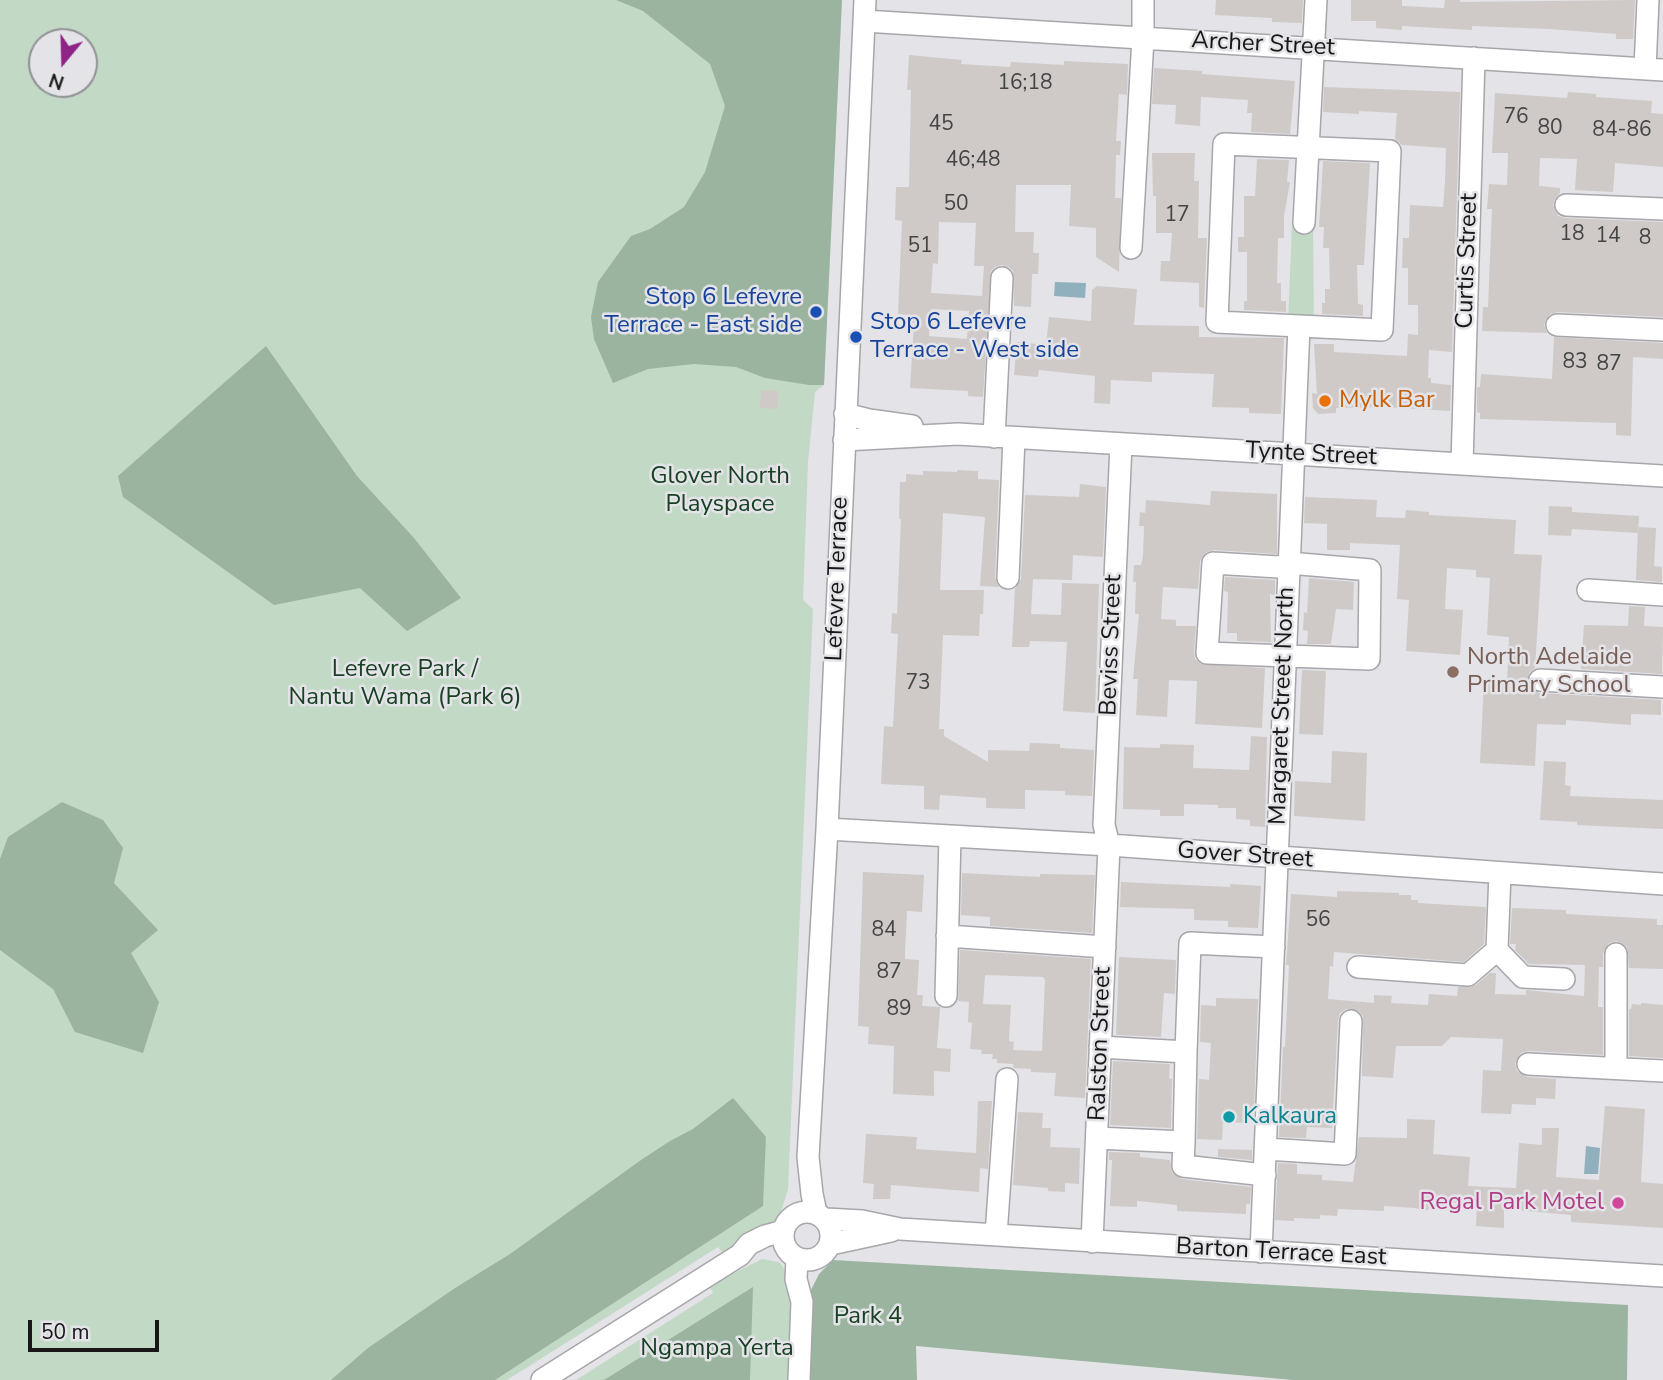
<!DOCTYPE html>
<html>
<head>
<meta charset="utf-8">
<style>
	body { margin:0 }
	#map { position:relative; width:1663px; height:1380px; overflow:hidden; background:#e3e3e8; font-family:"Nunito Sans",sans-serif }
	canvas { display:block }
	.north { position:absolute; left:28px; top:28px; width:70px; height:70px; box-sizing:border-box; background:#e3e3e8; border:2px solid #919195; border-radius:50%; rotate:199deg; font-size:19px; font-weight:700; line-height:28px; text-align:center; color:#171718 }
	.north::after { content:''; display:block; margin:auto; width:24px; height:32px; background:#8e2488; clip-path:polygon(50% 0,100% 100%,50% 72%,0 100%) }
	.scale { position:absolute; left:28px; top:1320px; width:131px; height:32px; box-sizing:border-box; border:4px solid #171718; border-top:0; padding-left:9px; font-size:21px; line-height:24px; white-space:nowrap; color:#171718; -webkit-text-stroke:5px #e3e3e8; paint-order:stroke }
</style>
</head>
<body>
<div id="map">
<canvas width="1663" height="1380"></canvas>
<div class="north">N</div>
<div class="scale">50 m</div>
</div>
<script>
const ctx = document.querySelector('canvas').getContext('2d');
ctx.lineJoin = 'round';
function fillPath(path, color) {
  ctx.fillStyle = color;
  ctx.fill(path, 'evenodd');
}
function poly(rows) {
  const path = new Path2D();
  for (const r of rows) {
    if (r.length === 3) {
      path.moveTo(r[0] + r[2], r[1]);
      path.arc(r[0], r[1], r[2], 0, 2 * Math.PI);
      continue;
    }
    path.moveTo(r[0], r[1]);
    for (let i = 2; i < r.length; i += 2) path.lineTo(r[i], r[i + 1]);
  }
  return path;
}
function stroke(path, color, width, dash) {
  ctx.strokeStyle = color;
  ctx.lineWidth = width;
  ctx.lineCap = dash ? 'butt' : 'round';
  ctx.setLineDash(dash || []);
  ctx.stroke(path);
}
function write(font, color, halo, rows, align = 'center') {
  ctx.font = font + ' "Nunito Sans",sans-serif';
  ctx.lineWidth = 5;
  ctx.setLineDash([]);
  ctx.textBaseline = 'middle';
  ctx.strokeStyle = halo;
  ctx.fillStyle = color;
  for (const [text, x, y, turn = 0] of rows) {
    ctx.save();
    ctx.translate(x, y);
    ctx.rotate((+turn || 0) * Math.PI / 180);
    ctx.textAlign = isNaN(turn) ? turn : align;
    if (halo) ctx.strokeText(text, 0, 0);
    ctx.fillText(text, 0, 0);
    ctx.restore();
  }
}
const green = poly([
	[0,0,842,0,824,385,815,392,808,462,803,600,813,609,788,1189,776,1227,723,1254,718,1247,507,1380,0,1380],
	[42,42,84,42,84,84,42,84],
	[1292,223,1313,224,1314,326,1288,325],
	[762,1259,779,1262,789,1275,791,1288,788,1380,576,1380,713,1293,710,1287,719,1281]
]);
const forest = poly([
	[616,0,842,0,824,385,809,385,765,378,736,367,694,364,648,369,613,383,594,339,591,317,598,282,631,236,650,229,684,207,705,172,725,106,710,64,643,11],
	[266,346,357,476,414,538,461,598,407,631,360,588,274,605,123,497,118,476],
	[62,802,103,820,123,848,114,883,158,930,131,953,159,1002,143,1053,75,1032,53,989,0,950,0,859,8,837],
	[733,1098,766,1137,763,1206,495,1380,331,1380,368,1348,455,1288,510,1254,641,1160,670,1141,693,1129],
	[833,1260,1628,1305,1627,1380,1293,1380,916,1346,917,1380,802,1380,805,1302,819,1274],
	[753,1287,750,1380,604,1380]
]);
const water = poly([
	[1055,282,1086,283,1085,298,1054,296],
	[1586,1146,1600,1148,1598,1174,1584,1174]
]);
const building = poly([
	[1216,0,1303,0,1302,23,1272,22,1272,18,1215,15],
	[1351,0,1402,0,1402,6,1444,8,1445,0,1460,0,1460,2,1635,0,1633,39,1616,39,1616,34,1549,29,1472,26,1472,30,1402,26,1402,30,1376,28,1376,21,1351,21],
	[909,55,962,60,961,64,1010,67,1011,62,1064,65,1064,61,1128,64,1127,95,1119,94,1116,141,1121,141,1120,155,1116,155,1115,198,1121,198,1119,272,1096,257,1096,228,1069,226,1071,185,1016,185,1015,232,1034,232,1033,253,1039,253,1038,274,1032,274,1031,307,1014,306,1013,271,1009,267,1002,265,995,267,991,271,983,397,968,396,968,391,910,388,914,323,908,323,908,315,898,314,902,221,895,220,896,187,909,187,911,90,907,90],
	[939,222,976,223,974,266,984,266,982,296,931,293,933,263,938,264],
	[931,309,969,311,967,339,929,336],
	[1154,68,1202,71,1202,74,1295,81,1290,134,1251,132,1252,113,1247,113,1248,100,1201,97,1200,126,1175,124,1176,105,1152,104],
	[1324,87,1460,92,1452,352,1429,350,1428,378,1431,378,1431,383,1451,385,1450,411,1382,407,1336,408,1336,413,1318,414,1313,408,1312,393,1317,394,1314,344,1334,344,1334,352,1407,356,1408,334,1418,335,1418,305,1408,305,1408,268,1402,268,1403,238,1409,238,1410,205,1443,207,1445,182,1446,148,1402,145,1395,139,1397,113,1359,111,1359,114,1323,112],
	[1568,92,1596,94,1596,97,1652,101,1651,113,1663,114,1663,167,1615,163,1613,192,1575,190,1577,159,1540,158,1539,186,1560,188,1560,193,1555,199,1553,205,1558,216,1565,218,1663,222,1663,317,1558,312,1550,314,1546,319,1544,325,1547,333,1482,331,1483,307,1488,307,1492,209,1487,209,1489,184,1507,185,1508,153,1492,153,1495,93,1567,98],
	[1152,153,1195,153,1194,181,1199,181,1198,238,1207,238,1204,308,1199,307,1199,283,1160,281,1161,261,1170,261,1172,233,1156,233,1156,196,1153,196],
	[1257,159,1289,160,1287,182,1290,182,1284,216,1284,238,1278,238,1277,283,1281,283,1281,301,1286,301,1286,312,1244,310,1244,301,1247,301,1247,252,1238,252,1238,237,1244,237,1244,196,1255,196],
	[1323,161,1370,163,1364,265,1357,265,1358,304,1363,305,1363,316,1322,314,1322,303,1325,303,1325,289,1330,289,1329,248,1323,248,1324,227,1319,227],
	[1097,286,1137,289,1134,325,1199,326,1199,337,1284,338,1281,414,1249,413,1249,408,1212,407,1214,374,1152,372,1152,382,1111,380,1110,404,1094,403,1095,376,1039,370,1038,377,1014,375,1017,342,1046,345,1049,317,1091,321,1092,290],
	[1554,337,1663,343,1663,359,1633,357,1631,436,1616,435,1616,423,1480,419,1480,413,1477,412,1477,387,1480,387,1481,374,1552,379],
	[761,390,779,391,777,409,760,408],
	[957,470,978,471,978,479,999,480,995,577,999,587,980,586,985,517,943,513,940,590,984,590,983,614,980,614,979,636,943,635,939,729,944,729,944,736,988,762,988,750,1029,751,1030,743,1060,744,1060,748,1094,750,1092,796,1065,795,1065,791,1025,790,1025,809,986,808,986,798,940,795,939,810,924,809,924,786,881,784,884,726,893,727,898,634,891,633,892,613,897,614,901,519,899,519,900,482,906,482,906,474,923,475,923,471,957,472],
	[1080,484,1106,487,1103,557,1073,555,1072,580,1033,579,1031,614,1061,615,1062,583,1099,584,1095,713,1063,711,1067,642,1030,641,1029,647,1012,647,1015,589,1021,579,1025,495,1079,497],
	[1211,491,1277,494,1277,554,1214,550,1207,552,1200,561,1198,589,1163,587,1161,619,1176,620,1176,626,1196,626,1194,653,1195,659,1201,664,1265,668,1262,728,1195,724,1197,681,1169,680,1167,717,1136,715,1138,679,1133,679,1139,614,1135,614,1136,582,1133,582,1134,565,1141,565,1143,556,1144,526,1139,526,1140,512,1145,513,1146,500,1210,505],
	[1305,497,1377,500,1376,517,1405,518,1406,510,1429,512,1429,515,1516,520,1514,554,1542,555,1535,668,1529,673,1529,686,1539,693,1661,700,1661,715,1631,714,1631,725,1566,720,1566,725,1537,724,1535,766,1480,763,1484,680,1507,681,1509,637,1487,635,1490,578,1476,577,1476,570,1447,568,1445,609,1463,610,1460,655,1406,651,1409,600,1397,599,1400,545,1350,543,1350,550,1327,550,1327,524,1304,523],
	[1549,506,1572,507,1572,512,1639,516,1638,533,1572,529,1571,536,1548,535],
	[1638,527,1656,528,1654,566,1662,567,1662,582,1636,580],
	[1225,577,1275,580,1275,595,1270,594,1271,642,1237,641,1237,633,1227,633,1228,592,1224,591],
	[1309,578,1354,582,1353,610,1336,609,1331,644,1307,644,1308,631,1303,630,1304,612,1307,613],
	[1629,606,1645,607,1644,626,1663,627,1662,674,1581,669,1584,625,1628,626],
	[1302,670,1326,671,1323,735,1299,734],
	[1251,736,1267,737,1265,827,1250,826,1250,820,1236,819,1236,808,1218,808,1218,805,1184,804,1184,816,1160,816,1160,810,1123,809,1124,747,1160,748,1160,744,1194,745,1193,768,1249,770],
	[1332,751,1367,753,1365,821,1294,816,1295,781,1331,783],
	[1544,761,1566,762,1565,785,1571,786,1570,796,1663,800,1663,829,1577,825,1577,822,1540,820],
	[863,872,924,875,922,912,907,911,905,954,905,959,919,960,917,995,923,995,922,1006,940,1007,937,1048,951,1049,950,1072,934,1071,934,1096,893,1094,894,1046,868,1044,869,1027,858,1026],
	[962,873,1040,877,1040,874,1095,875,1092,933,990,926,990,917,961,915],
	[1121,882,1230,887,1230,884,1261,886,1258,928,1228,927,1228,921,1194,920,1194,909,1120,907],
	[1337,891,1399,893,1399,895,1411,895,1411,900,1418,900,1418,903,1486,907,1484,944,1464,962,1334,952,1333,967,1330,966,1328,999,1374,1003,1374,995,1392,996,1391,1003,1428,1005,1429,994,1457,996,1458,987,1476,985,1490,973,1496,973,1495,994,1526,995,1526,990,1584,996,1585,965,1529,964,1515,950,1516,944,1510,944,1512,908,1566,910,1566,914,1657,919,1657,925,1663,925,1663,969,1629,968,1627,947,1617,941,1609,943,1603,953,1603,967,1599,967,1598,1007,1603,1007,1603,1055,1529,1051,1521,1053,1515,1063,1517,1071,1527,1077,1556,1079,1555,1099,1536,1098,1536,1105,1512,1104,1511,1114,1481,1113,1483,1070,1501,1071,1503,1039,1451,1037,1442,1046,1396,1046,1393,1078,1362,1076,1363,1016,1357,1010,1346,1009,1340,1013,1338,1020,1332,1128,1307,1127,1306,1138,1279,1137,1283,1047,1285,1047,1289,965,1286,965,1291,894,1337,897],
	[960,950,1091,959,1085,1098,1054,1096,1056,1073,1031,1072,1031,1069,1014,1068,1013,1064,997,1063,997,1059,992,1059,993,1054,981,1054,982,1050,970,1049,972,1023,968,1022,969,1002,958,1001],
	[985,975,1043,977,1045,980,1042,1051,1013,1050,1014,1042,1009,1041,1011,1005,983,1004],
	[1119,957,1176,960,1175,994,1164,993,1161,1037,1116,1035],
	[1216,998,1258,999,1254,1113,1245,1113,1245,1123,1223,1122,1222,1140,1197,1139,1199,1079,1209,1080,1211,1043,1200,1042,1201,1005,1216,1006],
	[1641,1003,1663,1005,1663,1058,1629,1056,1629,1009,1631,1009,1632,1004,1641,1005],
	[1113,1061,1170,1064,1169,1078,1172,1079,1171,1128,1110,1125],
	[978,1101,992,1101,988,1169,980,1168,979,1192,891,1185,890,1199,873,1199,874,1184,863,1183,866,1134,917,1137,916,1149,976,1153],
	[1605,1106,1645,1109,1641,1182,1663,1184,1663,1228,1571,1222,1571,1215,1504,1209,1504,1228,1476,1226,1477,1204,1437,1202,1426,1211,1415,1208,1384,1206,1384,1211,1338,1209,1337,1216,1320,1215,1320,1219,1294,1218,1294,1221,1275,1220,1278,1163,1297,1164,1297,1174,1322,1175,1322,1180,1353,1182,1359,1137,1407,1138,1407,1119,1435,1120,1433,1154,1470,1157,1468,1186,1516,1188,1519,1143,1542,1145,1542,1128,1559,1128,1556,1177,1599,1180],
	[1018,1112,1043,1113,1042,1128,1051,1128,1050,1147,1080,1148,1079,1184,1065,1183,1065,1192,1048,1191,1048,1188,1013,1185],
	[1218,1149,1252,1150,1252,1160,1218,1157],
	[1109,1152,1140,1153,1140,1157,1170,1160,1172,1172,1182,1179,1251,1187,1250,1204,1246,1204,1246,1214,1177,1211,1177,1205,1137,1201,1137,1207,1110,1206,1112,1160,1109,1160]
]);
const minor = poly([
	[864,21,1663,70],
	[1645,69,1648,0],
	[1224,144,1390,151,1382,330,1217,322,1224,144],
	[1566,205,1663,209],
	[1304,223,1316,0],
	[1131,248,1143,38,1143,0],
	[1557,325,1663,330],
	[845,414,869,420,912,426],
	[994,437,1002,278],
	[844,440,958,434,1663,476],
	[1462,464,1474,58],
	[1213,563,1279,567,1289,563,1370,570,1369,659,1207,653,1213,563],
	[1008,578,1014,438],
	[1588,590,1663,595],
	[1540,680,1663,687],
	[827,829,1109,845,1663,884],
	[1500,873,1497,950,1523,977,1564,979],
	[947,936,1105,947],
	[1358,967,1468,975,1497,950],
	[946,996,950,836],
	[1186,1052,1190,943,1274,947],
	[1528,1064,1663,1071],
	[1616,1068,1616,954],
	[1097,1138,1184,1142,1186,1052,1100,1047],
	[1184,1142,1183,1166,1265,1175],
	[1266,1149,1345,1154,1351,1021],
	[807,1236,24],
	[816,1213,812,1194,808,1157,827,829,865,0],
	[826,1219,862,1221,900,1229,1663,1276],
	[996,1235,1007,1079],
	[1092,1242,1109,845,1104,825,1121,444],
	[831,1244,891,1231],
	[1261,1252,1299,326],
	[797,1258,796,1279,802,1302,799,1380],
	[542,1380,740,1255,749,1244,765,1236,783,1231]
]);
const markers = [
	[816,312,7,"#1a4fb4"],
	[856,337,7,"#1a4fb4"],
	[1325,401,7,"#e8710a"],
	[1453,672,7,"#8d6e63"],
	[1229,1117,7,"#0f9aa8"],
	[1618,1203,7,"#d1479c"]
];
const numberNames = [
	["16;18",1025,84],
	["76",1516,118],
	["45",941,125],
	["80",1550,129],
	["84-86",1622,131],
	["46;48",973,161],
	["50",956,205],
	["17",1177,216],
	["18",1572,235],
	["14",1608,237],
	["8",1645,239],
	["51",920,247],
	["83",1575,363],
	["87",1609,365],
	["73",918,684],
	["56",1318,921],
	["84",884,931],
	["87",889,973],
	["89",899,1010]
];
const streetNames = [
	["Archer Street",1263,45,3],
	["Curtis Street",1468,261,-88],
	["Tynte Street",1311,455,3],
	["Lefevre Terrace",838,579,-88],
	["Beviss Street",1112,645,-88],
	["Margaret Street North",1283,706,-88],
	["Gover Street",1245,856,4],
	["Ralston Street",1101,1044,-88],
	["Barton Terrace East",1281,1253,3]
];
const transitNames = [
	["Stop 6 Lefevre",802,298],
	["Terrace - East side",802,326],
	["Stop 6 Lefevre",870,323,"left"],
	["Terrace - West side",870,351,"left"]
];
const foodNames = [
	["Mylk Bar",1339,401]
];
const parkNames = [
	["Glover North",720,477],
	["Playspace",720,505],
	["Lefevre Park /",405,670],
	["Nantu Wama (Park 6)",405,698],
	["Park 4",868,1317],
	["Ngampa Yerta",717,1349]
];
const educationNames = [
	["North Adelaide",1467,658],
	["Primary School",1467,686]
];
const cultureNames = [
	["Kalkaura",1243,1117]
];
const hotelNames = [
	["Regal Park Motel",1604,1203]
];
fillPath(green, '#c2d9c6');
fillPath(forest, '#9bb49f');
fillPath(water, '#90b0bd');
fillPath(building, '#cfcac8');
stroke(minor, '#a6a6ab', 24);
stroke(minor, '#fff', 21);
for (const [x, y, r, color] of markers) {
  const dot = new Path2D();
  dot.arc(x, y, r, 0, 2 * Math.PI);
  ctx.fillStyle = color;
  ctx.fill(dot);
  stroke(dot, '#e3e3e8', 2.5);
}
write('21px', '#454444', null, numberNames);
write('24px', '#171718', '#e3e3e8', streetNames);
write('24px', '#164399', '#e3e3e8', transitNames, 'right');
write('24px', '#c56008', '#e3e3e8', foodNames, 'left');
write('24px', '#184123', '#e3e3e8', parkNames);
write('24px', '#785e54', '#e3e3e8', educationNames, 'left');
write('24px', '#0d838f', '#e3e3e8', cultureNames, 'left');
write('24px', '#b23c85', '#e3e3e8', hotelNames, 'right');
</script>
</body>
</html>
